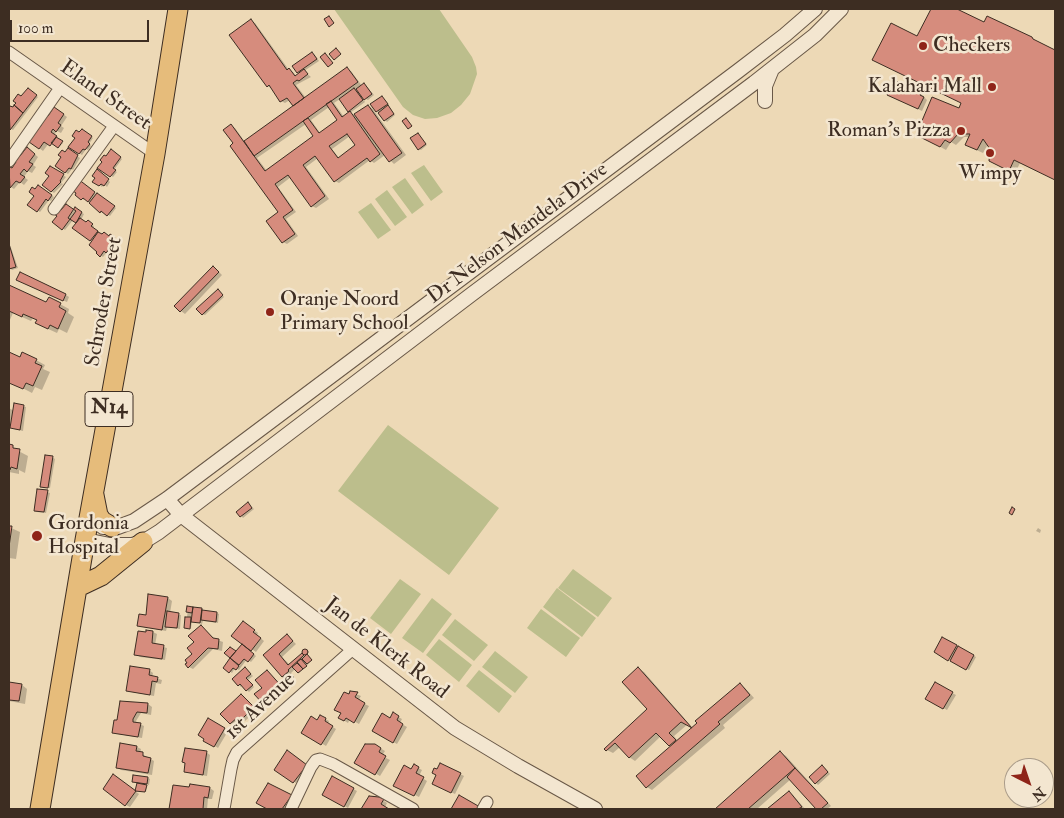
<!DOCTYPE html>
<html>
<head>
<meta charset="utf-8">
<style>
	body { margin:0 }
	#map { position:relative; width:1064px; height:818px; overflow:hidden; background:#edd9b6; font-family:"IM FELL Double Pica",serif }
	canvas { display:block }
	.frame { position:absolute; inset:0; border:10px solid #3d2d22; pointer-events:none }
	.north { position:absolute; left:1004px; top:758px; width:50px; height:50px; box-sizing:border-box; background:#f3e6d0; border:1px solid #aa9c8a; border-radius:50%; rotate:139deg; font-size:14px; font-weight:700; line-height:20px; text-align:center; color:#3d2d22 }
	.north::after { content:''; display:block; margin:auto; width:18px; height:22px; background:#8f2418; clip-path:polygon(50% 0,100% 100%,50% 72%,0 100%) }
	.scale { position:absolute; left:10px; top:20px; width:139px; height:22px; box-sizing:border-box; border:2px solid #3d2d22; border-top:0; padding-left:6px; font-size:15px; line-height:18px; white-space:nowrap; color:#3d2d22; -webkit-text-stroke:4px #f3e6d0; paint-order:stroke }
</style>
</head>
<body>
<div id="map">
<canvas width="1064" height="818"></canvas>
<div class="frame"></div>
<div class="north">N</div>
<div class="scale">100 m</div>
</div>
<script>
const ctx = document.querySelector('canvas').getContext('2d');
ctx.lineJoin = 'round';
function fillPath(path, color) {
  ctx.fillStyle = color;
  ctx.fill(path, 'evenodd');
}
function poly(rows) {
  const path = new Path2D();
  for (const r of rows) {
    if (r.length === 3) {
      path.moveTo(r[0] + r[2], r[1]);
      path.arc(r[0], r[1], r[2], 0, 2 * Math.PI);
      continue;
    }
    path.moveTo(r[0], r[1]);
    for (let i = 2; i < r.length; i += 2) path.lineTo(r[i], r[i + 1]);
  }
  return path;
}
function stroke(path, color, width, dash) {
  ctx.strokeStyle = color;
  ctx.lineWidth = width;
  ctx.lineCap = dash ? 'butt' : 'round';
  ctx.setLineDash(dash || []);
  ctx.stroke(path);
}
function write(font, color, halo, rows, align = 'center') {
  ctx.font = font + ' "IM FELL Double Pica",serif';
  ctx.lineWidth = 5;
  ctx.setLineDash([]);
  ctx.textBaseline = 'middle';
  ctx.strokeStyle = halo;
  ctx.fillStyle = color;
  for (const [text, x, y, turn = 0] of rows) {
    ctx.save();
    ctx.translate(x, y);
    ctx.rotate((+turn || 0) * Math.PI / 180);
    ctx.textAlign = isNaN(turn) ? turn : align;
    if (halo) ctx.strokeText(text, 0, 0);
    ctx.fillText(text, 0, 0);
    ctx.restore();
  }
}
const green = poly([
	[334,9,439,9,472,57,476,67,477,74,470,94,461,105,451,113,437,118,425,119,413,115,403,107],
	[424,165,443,192,431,201,411,173],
	[405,178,424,205,412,214,392,187],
	[387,190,407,217,395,226,375,199],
	[371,203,391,230,378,239,358,212],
	[388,425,499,508,449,575,338,491],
	[573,569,612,598,598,617,558,588],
	[400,579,421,594,391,634,370,618],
	[557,588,596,618,582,637,543,607],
	[432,598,452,614,423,653,402,638],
	[541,609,580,638,566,657,527,628],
	[455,619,488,645,474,661,442,635],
	[439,639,472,665,459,682,426,655],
	[495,651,528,677,515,693,482,667],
	[479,670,512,696,499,713,466,686]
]);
const shadow = poly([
	[932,9,954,9,985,23,1032,38,1038,43,1055,51,1055,179,1020,163,1015,173,996,164,988,144,983,153,972,148,970,137,964,137,956,145,951,142,946,150,917,134,959,110,962,103,918,37],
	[251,21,255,23,289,70,293,72,296,76,300,73,298,72,312,53,315,55,319,61,304,71,311,77,296,85,306,98,347,69,351,71,362,86,364,84,366,86,374,95,368,100,361,96,365,102,350,113,355,115,368,106,372,108,406,155,394,164,385,155,374,163,370,160,339,183,335,181,318,158,306,167,329,199,316,208,312,206,291,177,278,187,296,212,286,219,298,236,287,244,283,242,280,213,235,144,231,126,235,128,245,142,295,106,290,100,285,103,281,101,271,88,267,86],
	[340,99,351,112,344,117,334,103],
	[329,107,339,120,320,133,311,120],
	[306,124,315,136,267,171,257,158],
	[350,136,357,145,339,158,332,149],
	[31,91,38,97,13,130,9,128,9,110,10,107,13,109,22,97],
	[920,93,927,100,922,111,893,97],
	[382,97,395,115,387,122,377,111],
	[59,111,67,117,61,126,64,128,61,133,57,131,54,135,63,143,59,147,49,143,43,151,39,148,49,117],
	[82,130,93,138,89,144,91,146,88,150,86,149,82,155,70,147],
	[418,134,427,145,421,150,419,149],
	[68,150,80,158,73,170,72,169,68,174,56,166],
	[31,151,38,157,33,165,36,167,32,173,28,171,24,177,28,180,24,185,20,182,14,189,9,186,9,171],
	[111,151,122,159,114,170,117,172,113,177,99,167],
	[51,168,66,177,61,183,63,184,54,193,43,185,50,175],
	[97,171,110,182,107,187,104,184,102,187,94,181],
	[80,182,116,208,110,216,104,212,103,213,101,212,85,198,84,200,76,195],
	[39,187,54,197,51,201,49,200,40,212,29,204,36,195,36,191],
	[75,209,84,214,81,220,87,224,88,222,94,226,93,228,103,236,109,237,111,235,116,239,113,243,115,245,109,253,107,252,103,257,97,253,98,251,93,242,74,228,78,222,73,220,65,230,54,222],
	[9,244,10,245,18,268,12,270,9,267],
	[217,270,222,275,185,314,181,311],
	[22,282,66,295,69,297,67,302],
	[9,287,47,304,49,298,69,309,68,313,74,317,67,333,59,329,57,333,46,328,38,320,33,318,31,321,13,313,9,322],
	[220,292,224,297,205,315,202,314],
	[9,353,21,358,36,360,45,365,43,369,50,372,42,390,35,387,32,393,9,381,11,377,9,376],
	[15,405,26,407,23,431,14,429,12,426,9,426,9,408,14,411],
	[9,446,28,456,25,473,19,470,19,474,9,472],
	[52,457,55,459,50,488,44,487],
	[47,492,50,493,46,513,37,512,35,511],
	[248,504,254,509,243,518,238,512],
	[9,527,20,532,16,559,9,558],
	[1038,528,1041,530,1040,533,1036,531],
	[168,598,172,601,170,613,181,615,180,629,167,627,166,631,143,627,139,625],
	[188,607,202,609,204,612,217,613,219,614,218,623,203,621,202,624,192,621,191,628,186,628],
	[247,624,258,633,257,635,264,641,256,652,246,645,244,647,256,656,251,662,247,659,239,670,235,668,232,673,224,667,232,658,226,653,230,648,236,653,243,644],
	[201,626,215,639,223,642,222,651,213,649,193,669,189,667],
	[139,632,153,632,157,634,155,645,167,648,165,660,140,657,135,654],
	[287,635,296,644,282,657,290,665,302,654,306,657,308,656,312,660,299,673,296,668,291,673,294,678,290,682,265,655],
	[943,638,976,657,969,670,935,652],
	[638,669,644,672,691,726,688,724,674,736,678,741,740,685,745,688,754,698,723,725,725,728,652,790,647,787,671,747,661,736,635,761,629,757,620,747,613,753,607,750,649,709],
	[149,670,153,673,152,677,162,680,161,684,156,683,154,696,132,692,128,690],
	[247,670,253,676,248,680,254,687,249,692,242,685,241,687,239,685],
	[267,671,286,690,268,706,264,704],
	[9,684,22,685,27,689,25,704,9,701],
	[935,684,956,695,947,710,927,699],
	[351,692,361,696,358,701,369,706,359,724,350,719,348,723,340,718],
	[241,696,257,710,245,721,242,719,235,725,231,723],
	[148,704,152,707,151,715,141,713,136,721,137,723,144,726,142,738,118,734,114,732,115,721],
	[393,714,402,719,400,723,407,727,397,744,373,731,390,719],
	[320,716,329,721,328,724,336,729,326,746,303,732,317,721],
	[209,720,228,731,218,748,205,740],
	[375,745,385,751,382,756,390,760,380,776,355,762],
	[137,747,141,749,140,753,154,761,152,775,121,770,117,767],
	[206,752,210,755,207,776,189,773,185,771],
	[781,753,786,756,831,806,827,809,817,809,791,779,757,809,717,809],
	[414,766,422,770,419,776,427,781,419,797,395,785,412,771],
	[309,767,296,783,276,770],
	[825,768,830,774,818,785,816,783],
	[438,771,460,774,464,776,455,794,438,786],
	[117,778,139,794,130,807,126,805],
	[148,778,150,779,149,785,142,784,147,787,146,792,136,790,138,783,133,781],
	[333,778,357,791,348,808,324,794],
	[268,784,293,797,285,809,269,809,258,803],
	[210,788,214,791,212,799,208,799,207,809,173,809,171,808],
	[789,793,793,795,805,809,769,809],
	[370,797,379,798,387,803,385,807,389,809,362,809]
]);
const building = poly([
	[931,9,957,9,984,22,987,16,1032,37,1033,39,1055,50,1055,180,1014,160,1009,171,989,161,990,149,983,139,977,150,965,145,970,134,958,134,950,143,945,140,940,147,916,135,932,97,959,108,961,103,872,60,891,23,917,36,931,9],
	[329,16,334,23,329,27,324,19,329,16],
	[251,19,287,70,289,68,295,76,304,69,308,74,299,81,297,80,293,83,304,98,293,106,287,98,280,102,269,85,267,87,229,35,251,19],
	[336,48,341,54,334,60,329,54,336,48],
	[312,52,317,59,297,73,292,66,312,52],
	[325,53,333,63,328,67,320,57,325,53],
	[347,67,358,82,254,156,244,141,347,67],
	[894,80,921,92,920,95,924,97,918,109,887,95,894,80],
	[364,83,372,94,364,100,356,89,364,83],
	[28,88,37,95,23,113,14,105,16,103,13,101,18,94,21,96,28,88],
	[354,88,363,100,348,112,339,99,354,88],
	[382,96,388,104,376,112,370,104,382,96],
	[331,101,342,117,350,111,380,154,370,162,367,158,334,182,315,156,303,165,325,196,311,207,288,175,275,184,293,210,283,217,295,234,282,243,266,221,278,212,230,146,233,143,223,130,231,124,265,171,313,136,303,121,308,118,319,133,337,120,326,104,331,101],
	[347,134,355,145,338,158,329,146,347,134],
	[14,105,23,113,10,130,9,108,10,106,13,107,14,105],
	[368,105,402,153,389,162,354,114,368,105],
	[388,105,394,114,384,121,378,113,388,105],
	[54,107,64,114,58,123,61,125,56,132,53,129,51,132,57,136,50,146,44,142,39,149,29,142,39,126,40,127,43,122,42,121,47,115,48,116,54,107],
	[406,118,412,126,408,129,402,121,406,118],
	[82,129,92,136,88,142,90,144,85,150,83,149,79,154,68,147,75,138,72,136,76,130,79,132,82,129],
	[418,133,426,144,418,150,410,138,418,133],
	[56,137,63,141,58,148,51,143,56,137],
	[27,147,35,154,29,162,33,164,27,172,24,169,20,174,25,177,20,183,16,181,10,188,9,168,10,167,12,168,16,162,14,161,18,154,20,156,27,147],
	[68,148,78,155,71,169,69,168,65,173,55,166,61,157,58,155,62,150,65,152,68,148],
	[111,149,121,157,113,168,116,170,110,177,97,168,102,162,100,160,104,155,106,156,111,149],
	[50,166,64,174,60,181,61,182,51,192,42,185,49,176,45,173,50,166],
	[97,169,109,179,104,186,101,184,99,186,92,182,95,178,92,176,97,169],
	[78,179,95,192,88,202,83,198,81,200,75,195,76,193,70,189,78,179],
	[38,185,52,195,48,201,46,199,37,212,27,205,34,196,29,192,32,187,35,189,38,185],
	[97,193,115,206,107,216,101,211,100,213,89,203,97,193],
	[66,204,76,211,62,230,52,222,57,216,54,214,58,209,61,210,66,204],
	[75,207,82,212,76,223,68,218,75,207],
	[80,218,86,222,88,220,93,224,91,226,98,231,90,241,72,228,80,218],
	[98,232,102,234,104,232,109,236,110,234,115,237,112,241,114,243,106,253,104,251,100,257,96,253,97,252,89,245,98,232],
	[9,244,16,267,9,269,9,244],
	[213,266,219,272,180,312,174,306,213,266],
	[20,272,66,294,63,301,16,280,20,272],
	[9,285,46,302,49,297,61,303,59,307,66,311,58,329,50,325,48,329,35,323,37,320,23,314,22,317,9,311,9,285],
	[218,289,223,295,202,315,196,309,218,289],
	[9,352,20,357,22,352,37,359,35,363,42,366,33,386,26,383,23,389,9,383,9,352],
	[14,403,24,405,20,430,10,428,14,403],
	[9,444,13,445,13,448,20,449,17,469,11,467,10,470,9,469,9,444],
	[45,455,53,456,48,488,40,487,45,455],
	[37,489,48,490,44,512,34,511,37,489],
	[248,502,252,508,240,517,236,512,248,502],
	[1012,507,1015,509,1012,515,1009,513,1012,507],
	[9,526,12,526,9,547,9,526],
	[148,594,168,597,162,630,137,626,139,614,146,615,148,594],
	[187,606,193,607,192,613,186,612,187,606],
	[193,607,202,608,200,623,191,622,193,607],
	[202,610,217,612,216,622,201,620,202,610],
	[167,611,179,613,177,628,165,627,167,611],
	[185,617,191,617,190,629,184,628,185,617],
	[243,621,255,630,253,632,261,638,251,651,231,636,243,621],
	[201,625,213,638,219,639,218,649,208,648,188,668,185,664,187,663,185,660,192,654,187,648,194,642,188,636,201,625],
	[146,630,153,631,152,643,164,645,162,659,134,655,138,631,146,632,146,630],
	[287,634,293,641,279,654,288,665,302,653,304,655,288,670,289,671,282,677,263,655,287,634],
	[942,637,957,645,948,661,934,652,942,637],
	[242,644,254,654,248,662,244,659,239,665,230,658,242,644],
	[958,646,974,655,966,670,950,661,958,646],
	[230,647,236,651,230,658,224,653,230,647],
	[305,652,3],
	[307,654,312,660,307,664,302,659,307,654],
	[230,658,239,666,236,670,233,668,229,673,223,668,230,658],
	[301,659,307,666,303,669,297,662,301,659],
	[297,663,303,669,298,673,292,667,297,663],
	[130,666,150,669,149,675,158,677,157,682,152,681,150,695,126,691,130,666],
	[245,667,251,674,246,678,253,685,246,691,240,684,238,686,232,679,245,667],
	[638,667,692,728,681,722,669,733,676,740,669,746,656,733,629,758,615,743,606,751,604,749,647,709,622,682,638,667],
	[267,670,283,688,264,705,254,694,262,688,255,680,267,670],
	[287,674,288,676,291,674,294,677,288,683,283,677,287,674],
	[9,682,22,684,19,701,9,700,9,682],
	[935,682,953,692,943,709,925,699,935,682],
	[740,683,750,695,718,722,720,724,646,788,636,776,697,723,695,721,740,683],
	[350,691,358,692,355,697,365,703,354,723,346,718,344,721,338,718,341,713,334,710,344,692,349,694,350,691],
	[241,694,254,707,241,720,238,717,230,724,220,714,241,694],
	[120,701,148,703,147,713,137,712,133,719,133,722,141,723,138,737,112,733,114,720,117,720,120,701],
	[393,712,399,716,397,720,403,724,393,743,372,731,382,713,390,718,393,712],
	[320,715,326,718,325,721,333,726,321,745,301,733,311,716,317,720,320,715],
	[208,718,225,728,214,747,203,741,204,739,198,735,208,718],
	[120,743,137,746,136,751,143,752,143,756,151,758,148,773,116,768,120,743],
	[365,744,375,744,381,748,379,752,386,756,375,775,354,763,365,744],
	[185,748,207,751,203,775,184,772,185,763,182,762,185,748],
	[287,750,307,765,293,783,274,770,287,750],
	[780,751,795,768,748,809,715,809,780,751],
	[440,763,461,773,451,793,432,784,436,775,432,773,434,768,437,769,440,763],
	[414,764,419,767,416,773,424,777,414,796,393,786,404,765,411,769,414,764],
	[822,765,828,772,815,784,809,777,822,765],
	[795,768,828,803,821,809,816,809,787,777,795,768],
	[113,774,136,791,125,806,103,789,113,774],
	[133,775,148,777,147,784,132,782,133,775],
	[332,776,354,788,344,807,322,795,332,776],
	[137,783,147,785,145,792,135,791,137,783],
	[268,783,292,795,282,809,267,809,256,803,268,783],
	[190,784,210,787,208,798,204,797,203,809,169,809,173,785,189,787,190,784],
	[789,791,802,807,798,809,767,809,789,791],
	[459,795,480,807,479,809,451,809,459,795],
	[369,796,379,797,384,799,381,804,389,809,361,809,369,796]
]);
const minor = poly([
	[9,52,155,154],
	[9,161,60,88],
	[54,209,114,126],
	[224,809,231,769,233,760,237,752,353,649],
	[291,809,311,767,316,760,320,759,333,764,413,809],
	[483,809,487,802]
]);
const tertiary = poly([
	[765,101,765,86,772,69],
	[167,499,181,515,455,728,518,766,595,809],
	[103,527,118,527,134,521,167,499,738,71,785,35,815,9],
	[85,540,110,545,132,545,143,542,159,532,472,294,754,83,815,35,841,9]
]);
const trunk = poly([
	[94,495,98,515,102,521,112,527],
	[78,587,101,576,143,542],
	[40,809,85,540,155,154,178,9]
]);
const markers = [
	[923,46,5,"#8f2418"],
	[992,87,5,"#8f2418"],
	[961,131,5,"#8f2418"],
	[990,153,5,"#8f2418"],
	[270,312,5,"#8f2418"],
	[37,536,6,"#8f2418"]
];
const shields = [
	[109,409,48]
];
const shieldNames = [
	["N14",109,409]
];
const poiNames = [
	["Checkers",933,46],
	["Kalahari Mall",982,87,"right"],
	["Roman's Pizza",951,131,"right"],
	["Wimpy",990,174,"center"],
	["Oranje Noord",280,300],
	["Primary School",280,324],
	["Gordonia",48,524],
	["Hospital",48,548]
];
const streetNames = [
	["Eland Street",105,96,35],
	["Dr Nelson Mandela Drive",518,234,-37],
	["Schroder Street",105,302,-80],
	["Jan de Klerk Road",386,649,38],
	["1st Avenue",261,707,-43]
];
fillPath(green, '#bcbe8c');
fillPath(shadow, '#0003');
fillPath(building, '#d68c7d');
stroke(building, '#3d2d22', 1);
stroke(minor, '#695847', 13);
stroke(tertiary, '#695847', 16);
stroke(trunk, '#3d2d22', 21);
stroke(minor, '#f3e6d0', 11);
stroke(tertiary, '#f3e6d0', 14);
stroke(trunk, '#e6bc7b', 19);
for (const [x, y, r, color] of markers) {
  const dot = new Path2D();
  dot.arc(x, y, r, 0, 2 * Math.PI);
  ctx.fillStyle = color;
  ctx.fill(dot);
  stroke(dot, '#f3e6d0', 2);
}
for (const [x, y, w] of shields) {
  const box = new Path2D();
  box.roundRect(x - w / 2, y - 17.5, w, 35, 4);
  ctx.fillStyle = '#f3e6d0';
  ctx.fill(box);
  stroke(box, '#3d2d22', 1);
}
write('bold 20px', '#3d2d22', null, shieldNames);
write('21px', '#3d2d22', '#f3e6d0', poiNames, 'left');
write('21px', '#3d2d22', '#f3e6d0', streetNames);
</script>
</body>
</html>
